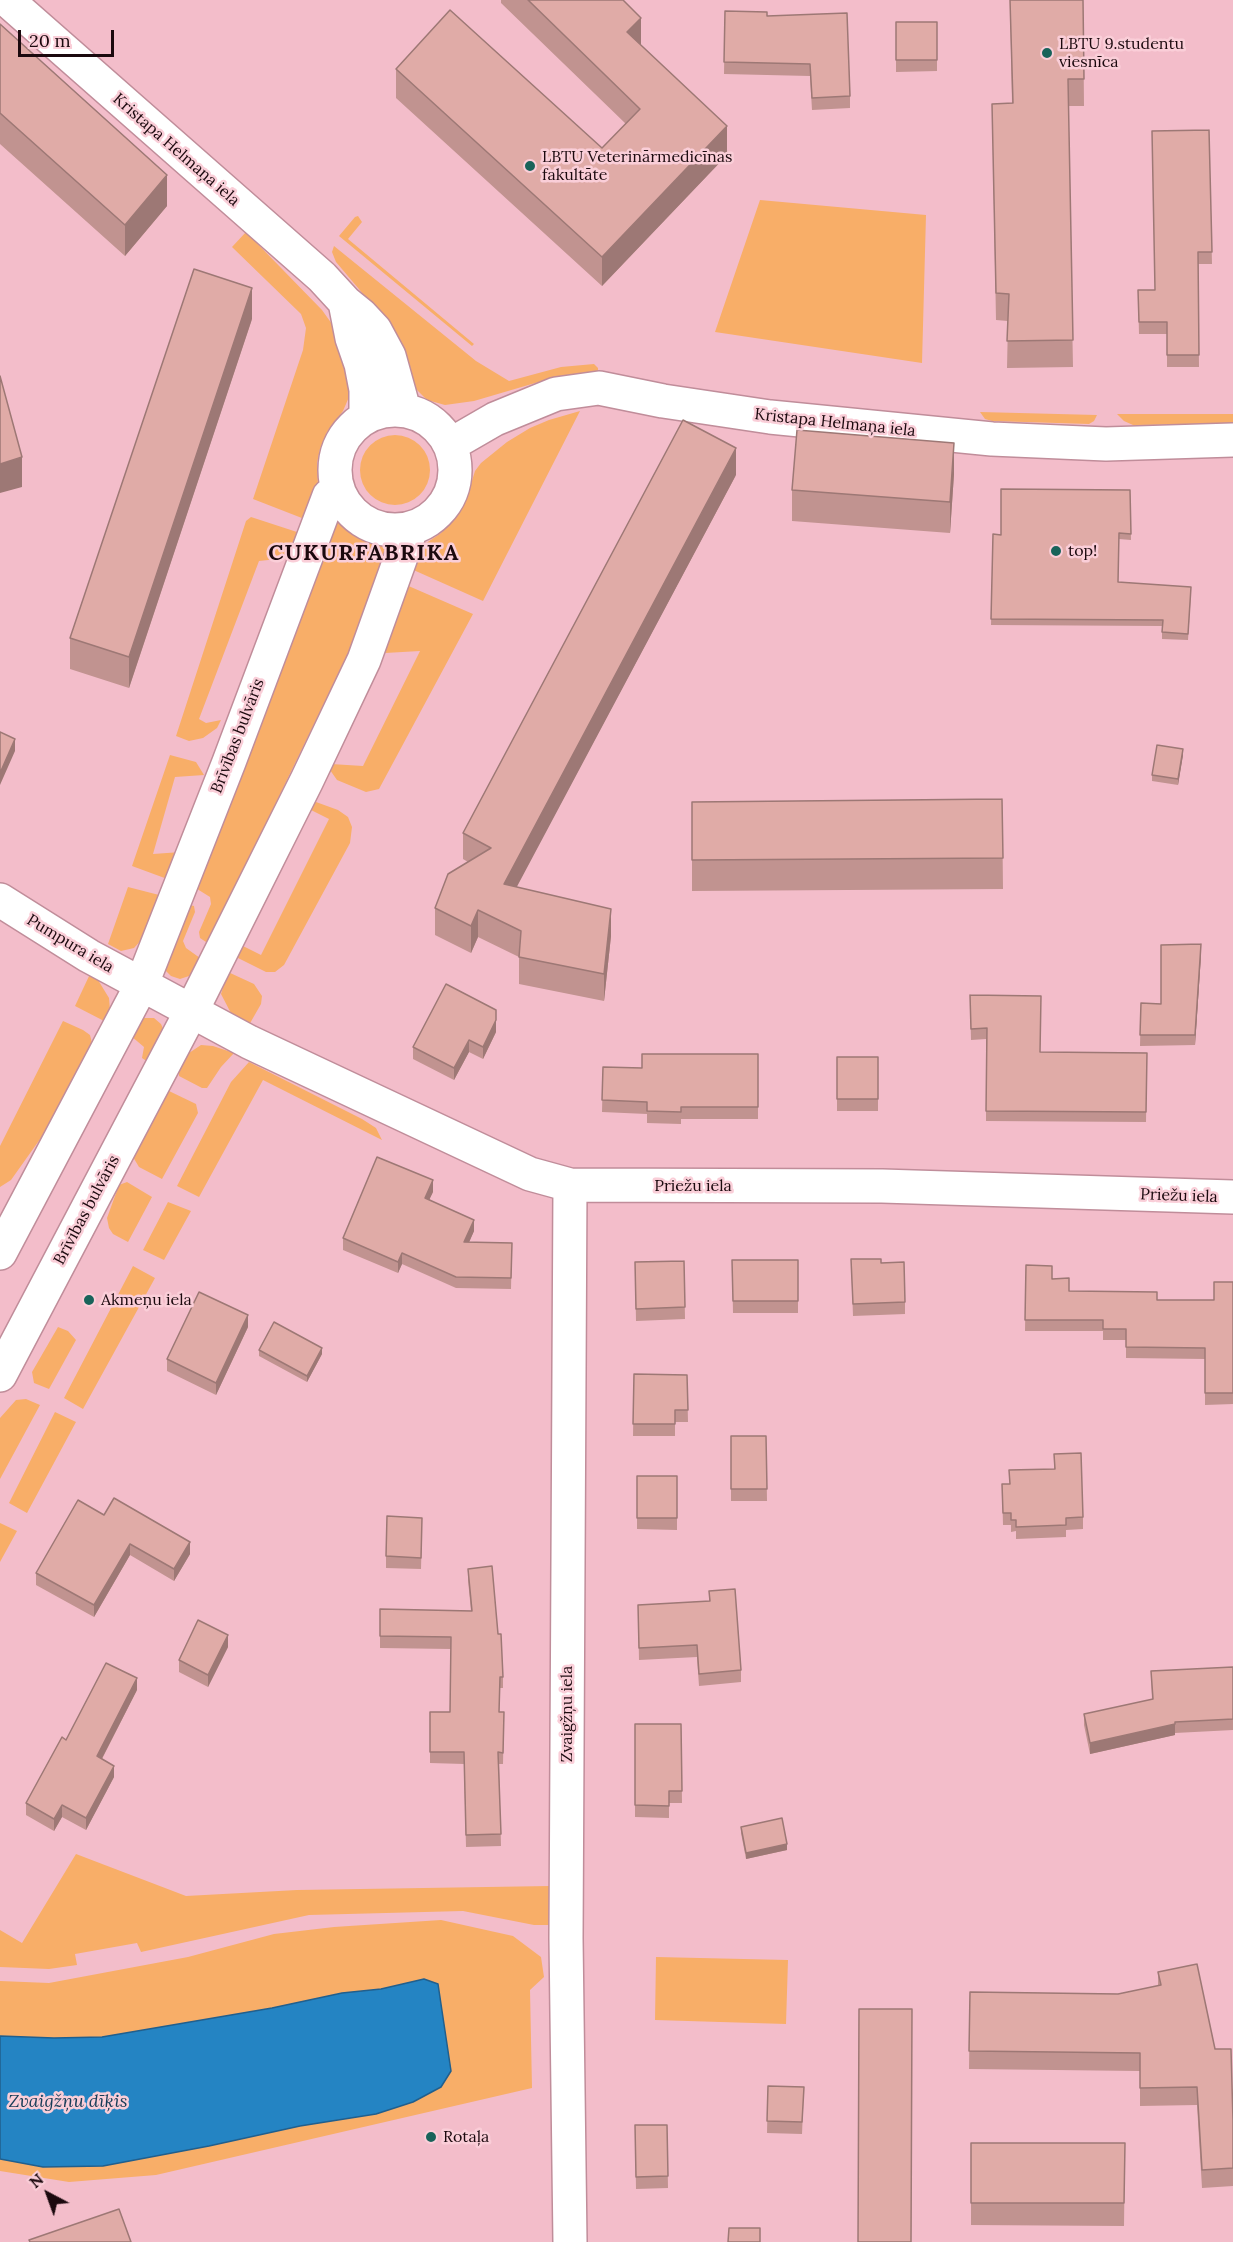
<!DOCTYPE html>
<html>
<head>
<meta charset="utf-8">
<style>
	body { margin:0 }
	#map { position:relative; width:1233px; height:2242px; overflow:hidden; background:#f3bdca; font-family:Lora,serif }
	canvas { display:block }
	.north { position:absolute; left:18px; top:2164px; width:60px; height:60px; -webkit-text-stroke:4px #faced8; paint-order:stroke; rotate:319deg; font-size:16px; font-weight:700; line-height:24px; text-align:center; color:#1b090e }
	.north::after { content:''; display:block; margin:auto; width:21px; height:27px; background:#1b090e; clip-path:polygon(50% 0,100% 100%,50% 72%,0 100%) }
	.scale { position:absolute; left:18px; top:30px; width:96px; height:27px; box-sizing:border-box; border:3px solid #1b090e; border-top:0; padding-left:8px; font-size:18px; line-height:21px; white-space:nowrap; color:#1b090e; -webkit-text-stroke:4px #faced8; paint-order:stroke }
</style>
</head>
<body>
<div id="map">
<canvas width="1233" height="2242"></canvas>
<div class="north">N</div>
<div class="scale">20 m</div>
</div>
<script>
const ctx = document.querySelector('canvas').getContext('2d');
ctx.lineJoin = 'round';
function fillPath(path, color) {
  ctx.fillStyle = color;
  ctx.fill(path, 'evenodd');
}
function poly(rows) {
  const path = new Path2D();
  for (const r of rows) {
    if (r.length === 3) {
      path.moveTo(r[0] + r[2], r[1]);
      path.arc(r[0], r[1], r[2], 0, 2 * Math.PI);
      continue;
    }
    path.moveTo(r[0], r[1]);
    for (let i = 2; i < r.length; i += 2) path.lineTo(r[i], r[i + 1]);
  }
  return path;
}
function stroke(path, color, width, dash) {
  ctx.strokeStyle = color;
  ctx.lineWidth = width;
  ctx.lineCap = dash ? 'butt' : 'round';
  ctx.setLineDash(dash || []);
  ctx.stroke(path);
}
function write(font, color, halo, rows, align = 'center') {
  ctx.font = font + ' Lora,serif';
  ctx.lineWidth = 5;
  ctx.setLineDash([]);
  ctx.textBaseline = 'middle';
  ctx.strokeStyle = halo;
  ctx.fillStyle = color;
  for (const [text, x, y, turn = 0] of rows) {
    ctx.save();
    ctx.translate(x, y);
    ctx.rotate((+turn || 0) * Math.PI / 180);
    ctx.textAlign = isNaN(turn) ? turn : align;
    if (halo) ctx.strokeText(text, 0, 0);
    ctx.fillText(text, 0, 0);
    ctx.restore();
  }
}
const green = poly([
	[760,200,926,215,922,363,715,332],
	[358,216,362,222,348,239,474,344,472,346,339,236,355,217],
	[246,232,322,310,337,331,352,379,349,397,343,411,327,432,320,449,317,463,318,485,307,520,253,499,303,350,306,328,301,314,232,247],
	[334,246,476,361,509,381,561,367,594,364,598,368,598,372,559,376,474,401,445,405,427,400,409,382,375,308,336,262,332,252],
	[580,411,483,601,409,568,419,548,441,533,455,519,465,503,475,471,481,463,507,442,530,428,549,420],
	[980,412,1097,415,1094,421,1089,424,992,421,985,419],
	[1117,414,1233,414,1233,424,1133,425,1124,421],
	[395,470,35],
	[251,517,300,533,287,558,259,561,199,719,206,723,221,720,217,728,203,738,189,741,176,736,246,521],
	[334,518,351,532,377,545,393,548,346,658,210,939,206,942,200,938,199,932,211,904,210,897,194,887],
	[404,584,473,614,379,789,366,792,337,780,330,770,331,764,363,766,420,651,385,653],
	[170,755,196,762,204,775,175,777,153,854,181,852,170,880,132,866],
	[316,802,338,810,348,817,352,827,350,843,284,965,275,972,266,972,234,956,239,944,261,955,329,819,307,808],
	[128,887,163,896,145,936,134,948,121,951,108,944],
	[190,905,194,906,195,912,183,941,186,948,200,958,189,976,180,979,171,976,164,969],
	[228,972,254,984,262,996,261,1004,249,1025,234,1019,221,994],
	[90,974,98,980,109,998,110,1010,106,1022,75,1006],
	[143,1018,154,1018,161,1024,164,1031,148,1062,142,1058,144,1047,131,1036,136,1024],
	[63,1021,83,1030,90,1035,92,1043,43,1135,11,1180,0,1187,0,1146],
	[201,1045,213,1046,234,1053,221,1067,207,1088,202,1088,179,1076,179,1071,189,1053],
	[249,1062,362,1119,376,1128,382,1140,263,1080,199,1197,177,1186,231,1082],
	[169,1091,196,1104,198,1113,162,1179,139,1167,133,1157],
	[127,1182,152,1197,128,1242,113,1234,109,1228,107,1218,119,1185],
	[168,1202,191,1211,164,1260,143,1250],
	[133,1266,155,1278,83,1409,64,1398],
	[58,1327,68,1331,76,1340,49,1389,34,1383,32,1372],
	[26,1399,40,1405,0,1479,0,1418,16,1400],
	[55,1412,76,1422,27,1513,9,1503],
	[0,1523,17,1531,0,1562],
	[76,1854,186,1896,297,1890,550,1886,557,1889,551,1925,534,1925,463,1911,309,1915,141,1952,137,1943,75,1954,77,1965,49,1969,0,1967,0,1930,22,1943],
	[441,1920,513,1936,541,1957,544,1977,530,1990,532,2088,156,2175,69,2182,0,2171,0,2159,43,2167,103,2166,209,2146,300,2126,376,2114,451,2071,446,2046,381,1989,342,1993,272,2008,102,2037,54,2038,0,2036,0,1981,49,1983,188,1957,274,1934,334,1927],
	[656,1957,788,1960,786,2024,655,2020]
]);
const water = poly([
	[424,1979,438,1984,451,2071,441,2087,413,2102,376,2114,300,2126,209,2146,103,2166,43,2167,0,2159,0,2036,54,2038,102,2037,272,2008,342,1993,381,1989,424,1979]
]);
const minor = poly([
	[7,0,322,277,345,302,361,315,375,330,389,356,404,410],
	[345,302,352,338,361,364,366,390,366,417],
	[395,470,60],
	[450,445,495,419,556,394,599,388,663,401,770,417,992,439,1106,444,1233,440],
	[0,900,89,956,249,1042,530,1174,570,1185,882,1186,1233,1197],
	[0,1253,141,986,229,762,329,496,337,489],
	[0,1375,191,1012,307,780,364,660,411,529],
	[570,2242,566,1938,570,1185]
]);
const wall = poly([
	[501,0,623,0,641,45,727,155,602,286,396,98,396,69,602,148,626,124,501,3],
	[1010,0,1083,0,1084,106,1068,106,1073,367,1007,368,1008,321,996,320,992,104,1012,103],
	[725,11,767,16,850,96,850,108,812,110,810,76,724,74],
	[896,22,937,22,937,71,896,72],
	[0,24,167,206,125,256,0,144],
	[1209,130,1212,264,1198,264,1199,367,1167,367,1167,334,1139,334,1138,290,1155,290],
	[252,319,129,688,70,669,70,638],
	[954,474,950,533,792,521,792,490],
	[736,475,516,887,611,936,604,1001,519,984,519,957,478,937,471,953,435,935,435,908,468,862,463,859,463,833],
	[1130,490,1131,540,1119,539,1118,582,1191,593,1188,640,1162,639,1162,626,991,625,993,534,1001,535],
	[1183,755,1178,785,1152,781,1152,775],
	[1002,799,1003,889,692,891,692,802],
	[1201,955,1195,1045,1140,1046,1141,1003,1161,1004],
	[970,995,1040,1052,1147,1053,1146,1122,986,1121,986,1039,971,1040],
	[496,1032,483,1059,469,1052,454,1080,413,1059,413,1047],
	[758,1054,758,1119,681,1119,681,1124,647,1123,647,1114,602,1112,603,1067,642,1068],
	[837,1057,878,1057,878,1111,837,1111],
	[433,1192,429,1199,474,1231,469,1242,512,1243,511,1289,456,1288,402,1264,398,1273,343,1250,343,1238],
	[851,1259,905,1302,905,1314,853,1316],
	[732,1260,798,1260,798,1313,733,1313],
	[684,1261,685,1319,636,1321,635,1262],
	[1026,1265,1052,1279,1069,1291,1157,1300,1214,1300,1233,1282,1233,1404,1205,1405,1205,1359,1126,1358,1126,1340,1103,1340,1103,1331,1025,1331],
	[248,1327,216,1395,167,1371,167,1359],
	[259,1350,322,1354,307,1382,259,1356],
	[634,1374,687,1375,688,1422,675,1422,675,1436,633,1436],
	[731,1436,766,1436,767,1501,731,1501],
	[1054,1454,1083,1517,1083,1529,1066,1530,1066,1537,1016,1539,1016,1531,1011,1532,1011,1525,1003,1525,1002,1484,1010,1484,1009,1470,1054,1469],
	[637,1476,677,1476,677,1530,637,1529],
	[104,1515,190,1554,174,1581,130,1555,94,1617,36,1585,36,1573],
	[422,1530,421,1569,386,1568,386,1556],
	[468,1569,503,1677,503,1688,500,1688,499,1712,504,1712,503,1764,499,1764,501,1846,466,1847,464,1764,430,1763,430,1712,450,1712,451,1649,380,1648,380,1609,471,1611,468,1580],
	[709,1591,741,1670,741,1682,699,1686,697,1657,639,1660,638,1605,709,1601],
	[228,1647,208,1687,179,1672,179,1660],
	[1233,1667,1233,1730,1175,1733,1175,1735,1090,1754,1084,1725,1084,1714,1152,1700,1151,1671],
	[137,1690,102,1759,114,1777,86,1830,62,1817,54,1831,26,1815,26,1803,66,1740],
	[635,1724,681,1724,682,1803,669,1803,669,1818,635,1817],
	[741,1827,787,1850,746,1859,741,1833],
	[1158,1972,1215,2049,1233,2121,1233,2186,1202,2188,1197,2105,1140,2106,1140,2071,969,2069,970,1992,1118,1994,1158,1986],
	[768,2086,804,2087,802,2134,767,2133],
	[635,2125,667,2125,668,2188,636,2189],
	[971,2143,1125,2143,1124,2226,971,2225]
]);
const shadedWall = poly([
	[641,18,641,47,627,32],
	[727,126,727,155,602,286,602,257],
	[167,175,167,206,125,256,125,225],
	[252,288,252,319,129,688,129,657],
	[954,443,954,474,950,533,950,502],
	[736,448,736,475,504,911,504,884],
	[22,457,22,487,0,493,0,464],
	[15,739,15,751,0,785,0,773],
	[1183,749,1183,755,1178,785,1178,779],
	[611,909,611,936,604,1001,604,974],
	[478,910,478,937,471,953,471,926],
	[1201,944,1201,955,1195,1045,1195,1035],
	[496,1020,496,1032,483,1059,483,1047],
	[469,1040,469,1052,454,1080,454,1068],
	[433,1180,433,1192,425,1209,425,1198],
	[474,1220,474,1231,464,1254,464,1242],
	[402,1253,402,1264,398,1273,398,1262],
	[248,1315,248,1327,216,1395,216,1383],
	[322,1348,322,1354,307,1382,307,1376],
	[190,1542,190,1554,174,1581,174,1569],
	[130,1544,130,1555,94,1617,94,1605],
	[228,1635,228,1647,208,1687,208,1675],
	[137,1678,137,1690,97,1768,97,1756],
	[1175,1724,1175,1735,1090,1754,1090,1743],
	[114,1766,114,1777,86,1830,86,1818],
	[62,1805,62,1817,54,1831,54,1819],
	[787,1844,787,1850,746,1859,746,1853]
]);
const building = poly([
	[528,0,623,0,641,18,627,32,727,126,602,257,396,69,450,10,602,148,640,109,528,0],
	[1010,0,1083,0,1084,79,1068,79,1073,340,1007,341,1009,294,996,293,992,104,1013,103,1010,0],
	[725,11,767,12,767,16,847,13,850,96,812,98,810,64,724,62,725,11],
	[896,22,937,22,937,60,896,60,896,22],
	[0,24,167,175,125,225,0,113,0,24],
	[1209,130,1212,252,1198,252,1199,355,1167,355,1167,322,1139,322,1138,290,1155,290,1152,131,1209,130],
	[194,269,252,288,129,657,70,638,194,269],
	[0,376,22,457,0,464,0,376],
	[683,420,736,448,504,884,611,909,604,974,519,957,521,931,478,910,471,926,435,908,448,874,491,848,463,833,683,420],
	[797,430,954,443,950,502,792,490,797,430],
	[1001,489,1130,490,1131,534,1119,533,1118,582,1191,587,1188,634,1162,632,1163,620,991,619,993,534,1001,535,1001,489],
	[0,732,15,739,0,773,0,732],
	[1157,745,1183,749,1178,779,1152,775,1157,745],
	[1002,799,1003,858,692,860,692,802,1002,799],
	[1201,944,1195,1035,1140,1035,1141,1003,1161,1004,1161,945,1201,944],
	[446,984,496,1010,496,1020,483,1047,469,1040,454,1068,413,1047,446,984],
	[970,995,1041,996,1040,1052,1147,1053,1146,1112,986,1111,987,1028,971,1029,970,995],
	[642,1054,758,1054,758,1107,681,1107,681,1112,647,1111,647,1102,602,1100,603,1067,642,1068,642,1054],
	[837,1057,878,1057,878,1099,837,1099,837,1057],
	[377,1157,433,1180,425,1198,474,1220,464,1242,512,1243,511,1278,456,1277,402,1253,398,1262,343,1238,377,1157],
	[851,1259,881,1259,881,1263,904,1262,905,1302,853,1304,851,1259],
	[732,1260,798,1260,798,1301,733,1301,732,1260],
	[684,1261,685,1307,636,1309,635,1262,684,1261],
	[1026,1265,1052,1266,1052,1279,1069,1278,1069,1291,1157,1292,1157,1300,1214,1300,1214,1282,1233,1282,1233,1393,1205,1393,1205,1348,1126,1347,1126,1329,1103,1329,1103,1320,1025,1320,1026,1265],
	[199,1292,248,1315,216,1383,167,1359,199,1292],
	[274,1322,322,1348,307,1376,259,1350,274,1322],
	[634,1374,687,1375,688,1410,675,1410,675,1424,633,1424,634,1374],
	[731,1436,766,1436,767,1489,731,1489,731,1436],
	[1081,1453,1083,1517,1066,1518,1066,1525,1016,1527,1016,1520,1011,1520,1011,1513,1003,1513,1002,1484,1010,1484,1009,1470,1055,1469,1054,1454,1081,1453],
	[637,1476,677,1476,677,1518,637,1518,637,1476],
	[114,1498,190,1542,174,1569,130,1544,94,1605,36,1573,78,1500,104,1515,114,1498],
	[387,1516,422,1518,421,1558,386,1556,387,1516],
	[492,1566,498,1634,501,1634,503,1677,500,1677,499,1712,504,1712,503,1753,498,1752,501,1834,466,1835,464,1752,430,1752,430,1712,450,1712,451,1637,380,1636,380,1609,472,1611,468,1569,492,1566],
	[735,1589,741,1670,699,1674,697,1645,639,1648,638,1605,710,1601,709,1591,735,1589],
	[198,1620,228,1635,208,1675,179,1660,198,1620],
	[106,1663,137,1678,97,1756,114,1766,86,1818,62,1805,54,1819,26,1803,62,1737,66,1740,106,1663],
	[1233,1667,1233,1719,1175,1722,1175,1724,1090,1743,1084,1714,1153,1699,1151,1671,1233,1667],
	[635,1724,681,1724,682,1791,669,1791,669,1806,635,1805,635,1724],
	[782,1818,787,1844,746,1853,741,1827,782,1818],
	[1197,1964,1215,2049,1231,2049,1233,2121,1233,2168,1202,2170,1197,2087,1140,2088,1140,2053,969,2051,970,1992,1118,1994,1161,1985,1158,1972,1197,1964],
	[859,2009,912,2009,911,2242,858,2242,859,2009],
	[768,2086,804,2087,802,2122,767,2121,768,2086],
	[635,2125,667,2125,668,2176,636,2177,635,2125],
	[971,2143,1125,2143,1124,2203,971,2203,971,2143],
	[119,2209,131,2242,30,2242,29,2240,119,2209],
	[729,2228,760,2228,760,2242,728,2242,729,2228]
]);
const markers = [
	[1047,53,6,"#18635a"],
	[530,166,6,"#18635a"],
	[1056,551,6,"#18635a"],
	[89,1300,6,"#18635a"],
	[431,2137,6,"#18635a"]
];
const poiNames = [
	["LBTU 9.studentu",1059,44],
	["viesnīca",1059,62],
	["LBTU Veterinārmedicīnas",542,157],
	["fakultāte",542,175],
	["top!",1068,551],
	["Akmeņu iela",101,1300],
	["Rotaļa",443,2137]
];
const streetNames = [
	["Kristapa Helmaņa iela",176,150,41],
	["Kristapa Helmaņa iela",835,423,6],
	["Brīvības bulvāris",238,736,-69],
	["Pumpura iela",70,944,31],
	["Priežu iela",693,1186],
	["Priežu iela",1179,1196,2],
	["Brīvības bulvāris",87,1210,-62],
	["Zvaigžņu iela",567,1714,-90]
];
const waterNames = [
	["Zvaigžņu dīķis",68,2102]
];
const districtNames = [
	["CUKURFABRIKA",364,554]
];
fillPath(green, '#f8ae68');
fillPath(water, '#2484c3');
stroke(water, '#215f8d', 1.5);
stroke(minor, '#c08d9a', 36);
stroke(minor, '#fff', 33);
fillPath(wall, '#c19390');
fillPath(shadedWall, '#9d7875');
fillPath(building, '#e0aba7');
stroke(building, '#9d7875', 1.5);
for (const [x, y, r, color] of markers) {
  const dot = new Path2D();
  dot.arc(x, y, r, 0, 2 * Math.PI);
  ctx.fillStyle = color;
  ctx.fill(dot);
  stroke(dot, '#faced8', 2);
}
write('16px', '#1b090e', '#faced8', poiNames, 'left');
write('16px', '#1b090e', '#faced8', streetNames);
write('italic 18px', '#163c57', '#faced8', waterNames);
ctx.letterSpacing = '1.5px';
write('bold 22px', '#1b090e', '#faced8', districtNames);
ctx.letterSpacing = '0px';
</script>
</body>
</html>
